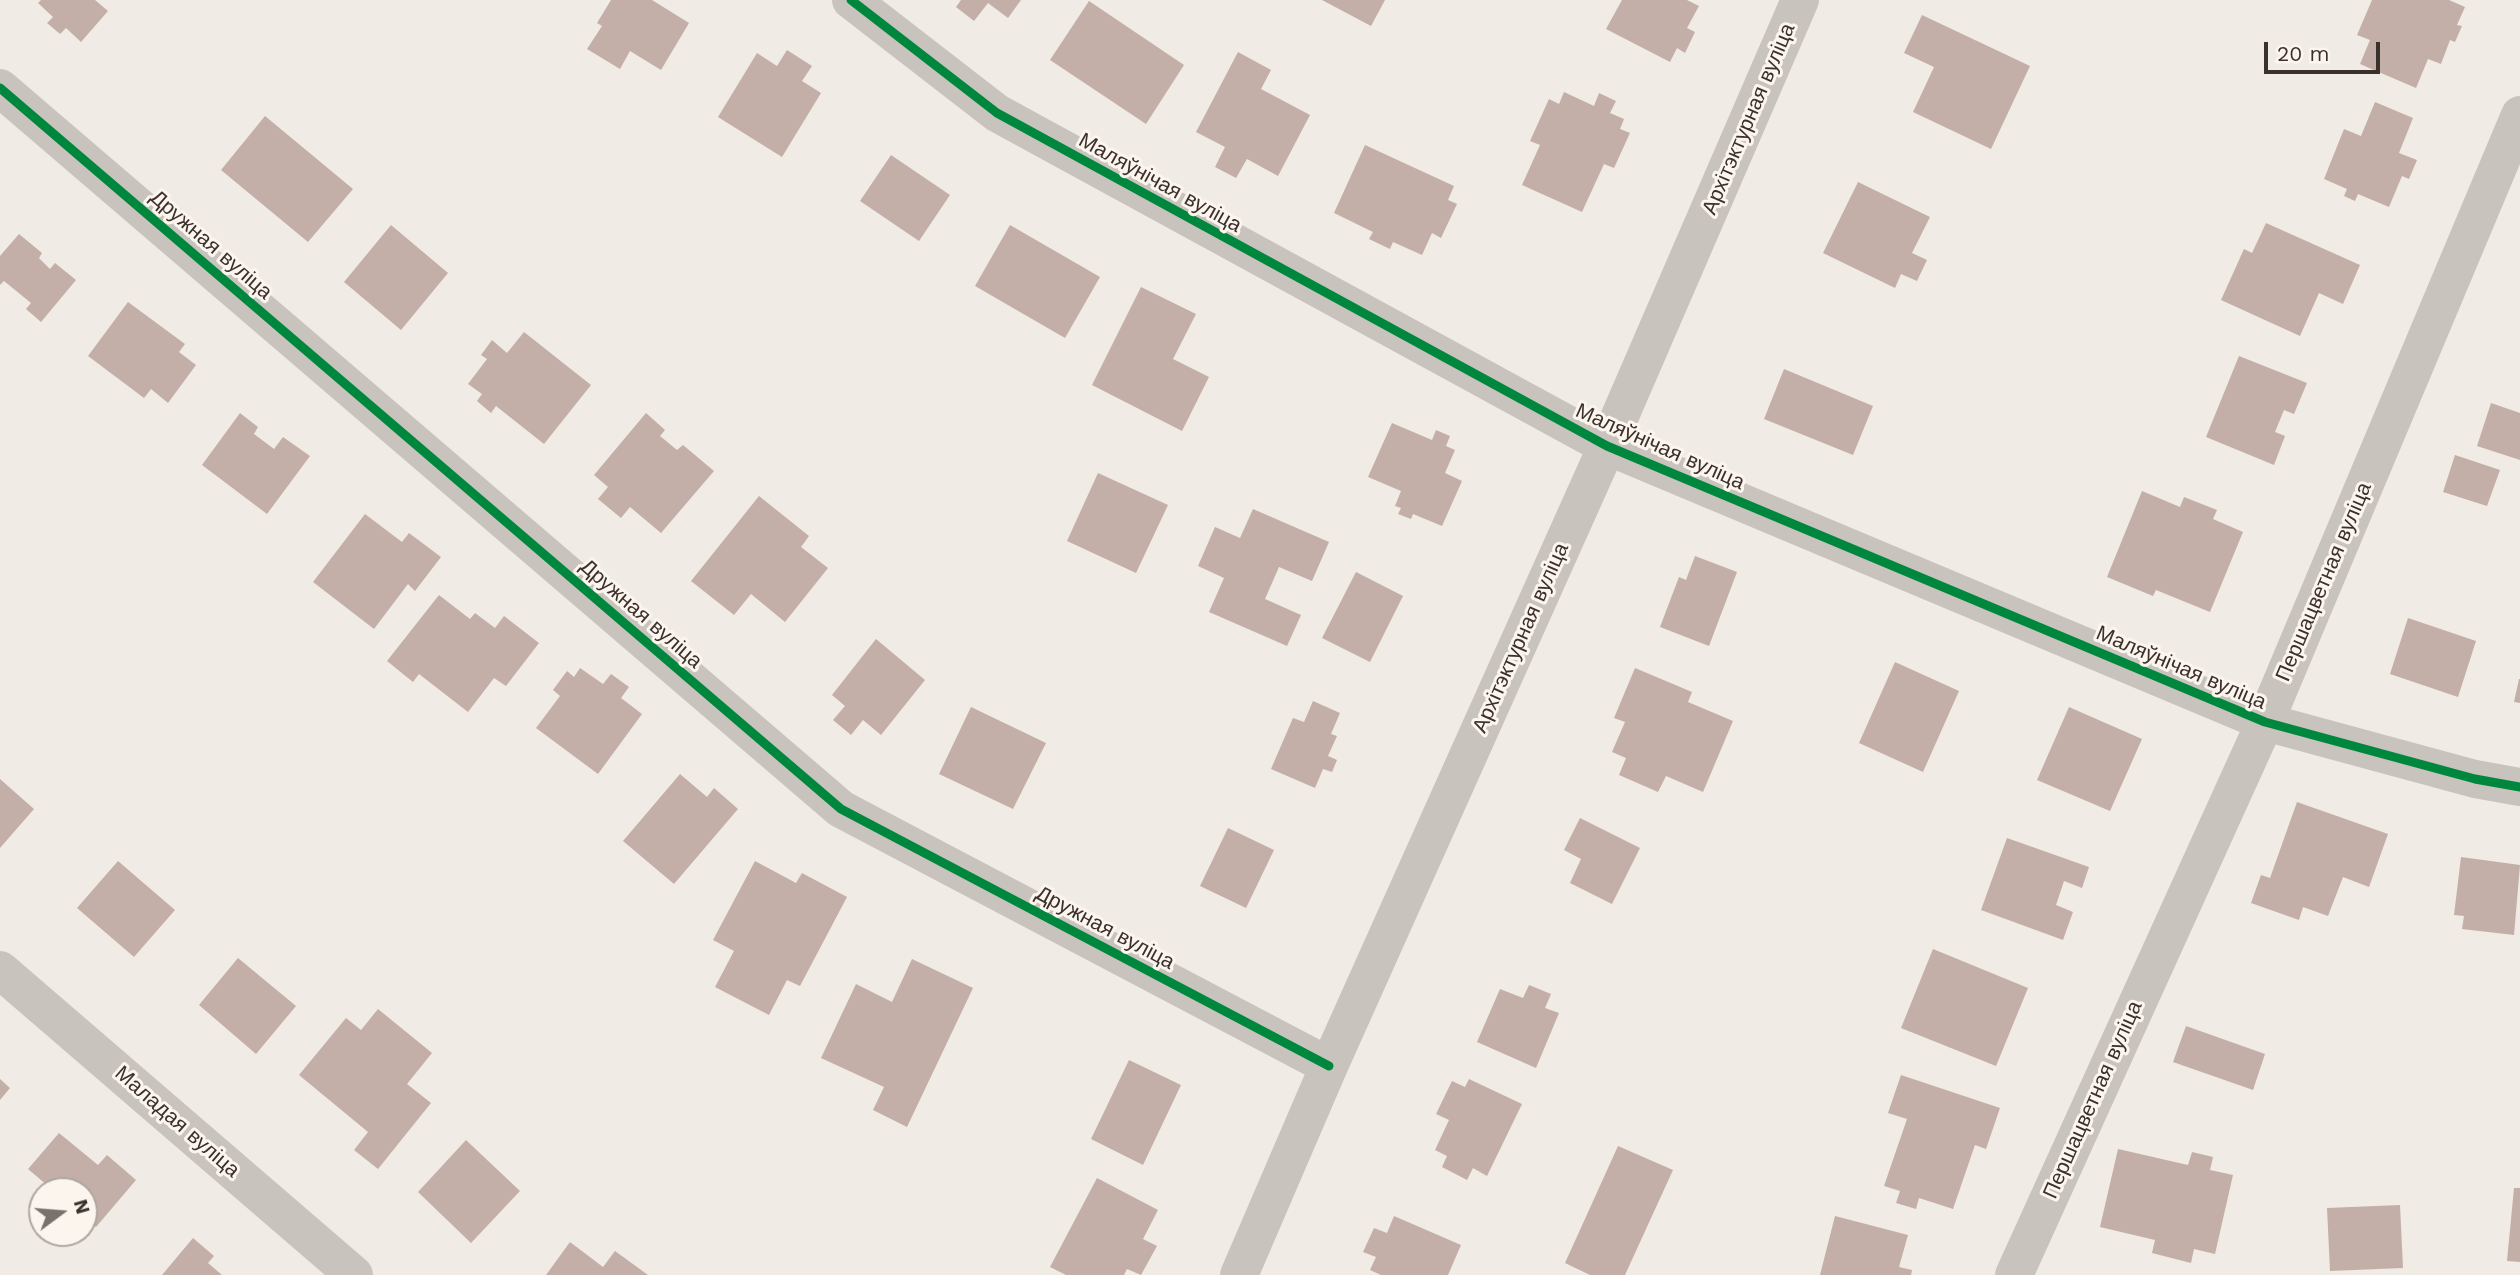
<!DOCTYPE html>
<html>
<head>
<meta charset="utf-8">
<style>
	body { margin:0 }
	#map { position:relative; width:2520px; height:1275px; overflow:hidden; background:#f0ebe5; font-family:"Work Sans",sans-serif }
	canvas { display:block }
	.north { position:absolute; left:28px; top:1177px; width:70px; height:70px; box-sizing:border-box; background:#fbf5ee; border:2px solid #aea6a0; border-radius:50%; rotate:74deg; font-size:19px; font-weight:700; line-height:28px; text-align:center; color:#3b302b }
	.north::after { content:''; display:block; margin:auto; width:24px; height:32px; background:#7a716c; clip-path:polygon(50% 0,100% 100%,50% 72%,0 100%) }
	.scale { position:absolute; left:2264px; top:42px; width:116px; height:32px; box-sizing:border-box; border:4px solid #3b302b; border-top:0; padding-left:9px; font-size:21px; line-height:24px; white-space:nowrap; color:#3b302b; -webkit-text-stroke:5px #fbf5ee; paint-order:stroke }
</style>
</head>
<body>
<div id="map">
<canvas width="2520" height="1275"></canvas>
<div class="north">N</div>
<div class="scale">20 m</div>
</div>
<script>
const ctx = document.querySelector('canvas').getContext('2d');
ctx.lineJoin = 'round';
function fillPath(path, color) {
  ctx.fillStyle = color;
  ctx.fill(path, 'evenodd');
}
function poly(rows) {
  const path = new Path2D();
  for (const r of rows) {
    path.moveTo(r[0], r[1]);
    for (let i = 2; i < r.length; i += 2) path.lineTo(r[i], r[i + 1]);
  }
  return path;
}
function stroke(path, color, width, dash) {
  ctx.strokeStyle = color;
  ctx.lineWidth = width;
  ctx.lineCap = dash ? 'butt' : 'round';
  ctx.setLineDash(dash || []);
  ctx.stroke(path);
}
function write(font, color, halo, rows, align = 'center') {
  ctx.font = font + ' "Work Sans",sans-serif';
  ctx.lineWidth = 6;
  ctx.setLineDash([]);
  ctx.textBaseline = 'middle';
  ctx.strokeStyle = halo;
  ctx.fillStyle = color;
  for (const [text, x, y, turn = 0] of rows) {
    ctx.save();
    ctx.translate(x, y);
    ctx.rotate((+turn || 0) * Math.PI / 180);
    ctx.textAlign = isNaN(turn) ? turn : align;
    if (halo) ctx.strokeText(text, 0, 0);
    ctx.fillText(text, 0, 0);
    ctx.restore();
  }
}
const building = poly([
	[41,0,95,0,108,11,81,42,66,28,60,34,47,23,53,17,38,3],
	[611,0,652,0,689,23,661,70,630,51,620,69,587,49,602,26,597,23],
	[961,0,1021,0,1008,18,988,3,974,21,956,7],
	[1322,0,1385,0,1371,26],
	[1622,0,1687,0,1699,6,1687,28,1695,32,1685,53,1677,48,1670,62,1606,29],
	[2372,0,2449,0,2465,7,2457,25,2462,26,2455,42,2450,40,2441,64,2428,59,2416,88,2360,64,2370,40,2357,35],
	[1089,1,1184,65,1146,124,1050,60],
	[1922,15,2030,66,1991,149,1913,112,1934,67,1904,53],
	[787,50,812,66,802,81,821,93,782,157,718,117,757,53,777,66],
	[1238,52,1271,70,1261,89,1310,115,1278,176,1247,159,1236,178,1215,167,1225,147,1196,132],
	[1564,92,1594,106,1599,93,1616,101,1610,113,1624,119,1620,129,1630,133,1614,168,1604,164,1582,212,1522,185,1540,145,1530,141,1549,99,1559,104],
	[2375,102,2413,118,2399,153,2417,160,2409,179,2402,176,2389,207,2358,194,2355,201,2344,196,2347,189,2324,179,2344,129,2361,136],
	[265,116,353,189,308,242,221,170],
	[1365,145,1454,186,1448,200,1457,204,1441,238,1432,233,1422,255,1393,242,1390,249,1369,239,1373,232,1334,213],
	[891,155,950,195,919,241,860,201],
	[1858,182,1930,217,1912,253,1927,260,1917,281,1901,274,1895,288,1823,253],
	[2266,223,2360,265,2343,304,2319,293,2300,336,2221,300,2244,249,2252,253],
	[391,225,448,273,401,330,344,282],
	[1010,225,1100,277,1065,338,975,286],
	[19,234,42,253,39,258,50,269,55,263,76,280,41,322,26,309,31,303,4,281,0,285,0,256],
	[1141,287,1196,314,1173,359,1209,377,1182,431,1092,385],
	[128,302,185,344,179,352,196,365,168,403,151,389,144,398,88,356],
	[524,332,591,385,544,444,496,406,491,413,477,401,482,394,468,384,487,359,481,355,492,340,507,353],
	[2239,356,2307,383,2294,414,2284,410,2275,432,2285,436,2274,465,2206,437],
	[1784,369,1873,406,1853,455,1764,419],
	[2491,403,2520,413,2520,460,2477,446],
	[240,413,258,427,254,434,274,449,283,437,310,456,267,514,202,465],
	[646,413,665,430,660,436,677,450,683,445,714,471,661,533,630,507,621,518,598,499,608,487,594,475],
	[1392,423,1432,440,1436,430,1450,436,1446,446,1455,450,1445,473,1462,481,1442,526,1413,514,1411,519,1398,514,1401,508,1395,506,1401,491,1368,477],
	[2455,455,2500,470,2487,506,2443,492],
	[1098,473,1168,505,1136,573,1067,541],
	[2142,491,2180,507,2184,497,2217,510,2213,519,2243,532,2210,612,2156,590,2153,596,2107,577],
	[759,496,809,536,801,547,828,568,785,622,751,594,734,615,691,581],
	[1253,509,1329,542,1312,581,1279,567,1265,599,1301,615,1287,646,1209,612,1224,578,1198,566,1215,527,1240,538],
	[365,514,402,542,409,533,441,557,415,591,408,584,374,629,313,582],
	[1695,556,1737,572,1709,646,1660,627,1679,577,1686,580],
	[1356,572,1403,596,1370,662,1322,638],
	[439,595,470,619,475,613,495,628,504,616,539,643,506,686,494,678,468,712,419,674,413,682,387,661],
	[2408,618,2476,641,2458,697,2390,674],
	[876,639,925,680,881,735,863,720,851,735,833,720,845,706,832,695],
	[1895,662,1959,691,1923,772,1859,743],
	[580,668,603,684,611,674,629,687,621,698,642,714,598,774,536,728,560,696,553,690,567,671,574,677],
	[1635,668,1692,692,1688,702,1733,721,1703,792,1666,776,1658,792,1619,775,1626,758,1612,752,1625,722,1614,718],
	[2519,679,2520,679,2520,703,2514,702],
	[1313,701,1340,713,1331,734,1337,736,1328,756,1337,760,1332,772,1323,769,1315,788,1271,769,1293,718,1304,722],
	[971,707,1046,743,1013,809,939,774],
	[2069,707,2142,739,2110,811,2037,780],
	[680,774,707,797,714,788,738,809,674,884,623,841],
	[0,779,34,809,0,848],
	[2297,802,2388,834,2369,887,2343,877,2328,916,2303,907,2299,920,2251,903,2261,875,2270,878],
	[1580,818,1640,848,1612,904,1570,883,1581,859,1564,850],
	[1228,828,1274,850,1246,908,1200,886],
	[2007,838,2089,867,2082,888,2064,881,2056,905,2073,912,2063,940,1981,910],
	[2461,857,2520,865,2514,935,2462,929,2464,916,2454,915],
	[118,861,175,910,134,957,77,908],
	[755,861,796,883,802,873,847,897,800,986,787,980,769,1015,715,987,734,951,713,940],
	[1933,949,2028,988,1996,1066,1901,1028],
	[238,958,296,1006,256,1054,199,1005],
	[912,959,973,988,907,1127,873,1110,884,1087,821,1058,856,984,892,1002],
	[1529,985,1551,994,1545,1008,1559,1013,1536,1068,1477,1042,1500,989,1523,998],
	[378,1009,432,1053,407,1084,431,1103,378,1169,354,1150,368,1132,299,1075,346,1018,361,1030],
	[2186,1026,2265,1054,2253,1090,2173,1062],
	[1129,1060,1181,1085,1143,1165,1091,1139],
	[1901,1075,2000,1108,1986,1149,1975,1145,1953,1209,1919,1198,1916,1209,1896,1203,1900,1191,1884,1186,1907,1119,1888,1113],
	[0,1079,10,1088,0,1100],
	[1469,1079,1522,1104,1487,1176,1473,1168,1467,1180,1442,1167,1447,1156,1435,1150,1449,1120,1436,1114,1452,1081,1465,1087],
	[59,1133,98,1165,107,1155,136,1180,96,1227,84,1217,84,1191,54,1191,28,1169],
	[466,1140,520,1191,471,1243,418,1192],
	[1618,1146,1673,1170,1625,1275,1590,1275,1565,1263],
	[2118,1149,2188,1165,2192,1152,2213,1157,2210,1170,2233,1175,2215,1254,2194,1249,2191,1263,2152,1253,2155,1240,2100,1227],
	[1097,1178,1158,1210,1143,1239,1157,1246,1141,1275,1127,1269,1124,1275,1066,1275,1050,1267],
	[2514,1188,2520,1188,2520,1262,2507,1261],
	[2400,1205,2403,1268,2330,1271,2327,1208],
	[1394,1216,1461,1245,1448,1275,1381,1275,1370,1270,1376,1257,1363,1252,1374,1228,1387,1233],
	[1835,1216,1908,1235,1899,1267,1912,1270,1911,1275,1820,1275],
	[193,1238,214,1256,208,1263,222,1275,162,1275],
	[570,1242,603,1267,615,1251,648,1275,546,1275]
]);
const minor = poly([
	[851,0,997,113,1607,446,2265,722,2475,779,2520,787],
	[0,88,841,809,1329,1066],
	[0,970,354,1275],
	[1239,1275,1329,1066,1607,446,1800,0],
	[2014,1275,2265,722,2520,115]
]);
const cycleway = poly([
	[851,0,997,113,1607,446,2265,722,2475,779,2520,787],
	[0,88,841,809,1329,1066]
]);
const streetNames = [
	["Архітэктурная вуліца",1749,119,-67],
	["Маляўнічая вуліца",1160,183,29],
	["Дружная вуліца",211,245,41],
	["Маляўнічая вуліца",1660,447,24],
	["Першацветная вуліца",2324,582,-67],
	["Дружная вуліца",641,614,41],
	["Архітэктурная вуліца",1521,638,-66],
	["Маляўнічая вуліца",2181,668,23],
	["Дружная вуліца",1105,928,28],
	["Першацветная вуліца",2093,1100,-66],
	["Маладая вуліца",177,1122,41]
];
fillPath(building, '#c3afa7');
stroke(minor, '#c9c3be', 38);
stroke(cycleway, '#00873e', 9);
write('21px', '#3b302b', '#fbf5ee', streetNames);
</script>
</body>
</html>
